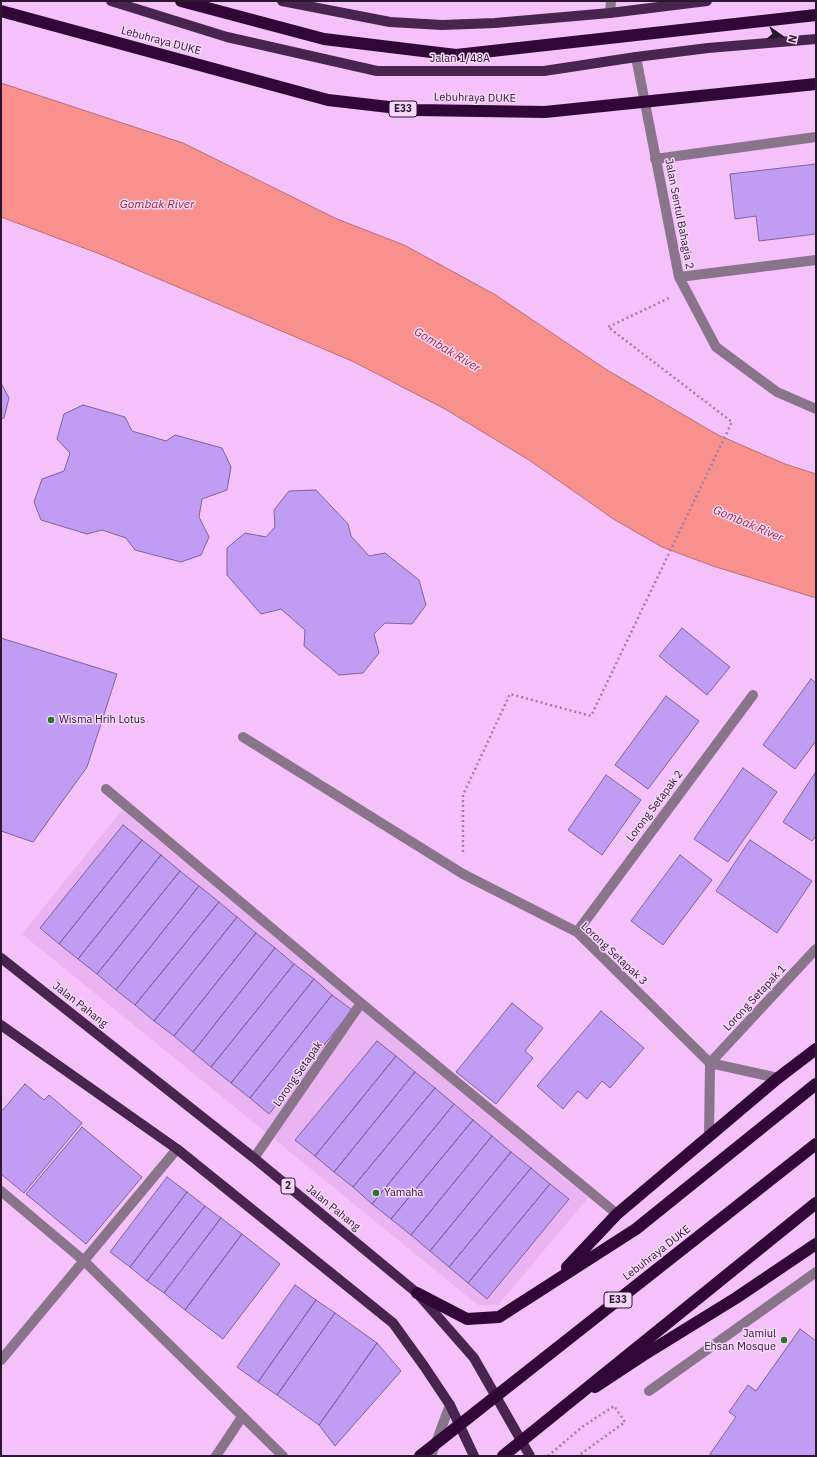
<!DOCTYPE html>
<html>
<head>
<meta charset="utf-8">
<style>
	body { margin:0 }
	#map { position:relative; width:817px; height:1457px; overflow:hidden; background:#f4c1fb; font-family:"IBM Plex Sans",sans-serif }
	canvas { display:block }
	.frame { position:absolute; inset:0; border:2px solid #2b182e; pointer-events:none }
	.north { position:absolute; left:761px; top:16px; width:40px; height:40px; -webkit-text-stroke:3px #f6d7fa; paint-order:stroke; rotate:104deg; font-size:11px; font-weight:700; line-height:16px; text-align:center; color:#2b182e }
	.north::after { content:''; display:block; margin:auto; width:14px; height:18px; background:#2b182e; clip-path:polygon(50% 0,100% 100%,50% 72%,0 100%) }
</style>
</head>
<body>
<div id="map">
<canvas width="817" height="1457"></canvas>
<div class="frame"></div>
<div class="north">N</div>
</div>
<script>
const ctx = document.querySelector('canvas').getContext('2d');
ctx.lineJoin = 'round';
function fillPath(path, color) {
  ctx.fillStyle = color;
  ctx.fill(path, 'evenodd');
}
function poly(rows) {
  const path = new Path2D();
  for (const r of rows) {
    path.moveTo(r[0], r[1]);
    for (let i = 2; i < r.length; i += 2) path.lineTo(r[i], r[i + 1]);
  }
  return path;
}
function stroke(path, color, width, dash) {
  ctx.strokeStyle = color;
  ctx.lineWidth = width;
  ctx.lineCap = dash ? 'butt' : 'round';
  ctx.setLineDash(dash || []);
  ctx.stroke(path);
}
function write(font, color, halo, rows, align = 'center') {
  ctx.font = font + ' "IBM Plex Sans",sans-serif';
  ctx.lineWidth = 3;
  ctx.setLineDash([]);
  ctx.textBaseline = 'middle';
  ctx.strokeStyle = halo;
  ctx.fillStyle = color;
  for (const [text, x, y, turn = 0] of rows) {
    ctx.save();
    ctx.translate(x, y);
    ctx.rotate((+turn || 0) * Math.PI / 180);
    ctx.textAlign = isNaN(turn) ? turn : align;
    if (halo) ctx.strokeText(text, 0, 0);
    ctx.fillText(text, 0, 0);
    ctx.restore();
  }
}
const built = poly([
	[122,810,588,1198,498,1305,478,1305,22,934]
]);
const water = poly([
	[1,83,183,143,337,219,404,245,494,294,607,370,718,435,785,464,816,474,816,598,713,566,662,547,615,520,529,460,445,409,352,361,100,254,1,217,1,83]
]);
const building = poly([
	[816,164,816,234,759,241,756,216,735,219,730,174,816,164],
	[1,383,9,398,4,418,1,419,1,383],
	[83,405,125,417,132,431,166,441,175,435,222,448,231,467,227,490,202,499,199,517,209,537,201,555,181,562,135,550,126,538,102,530,87,534,41,520,34,502,42,479,64,471,70,453,57,439,64,414,83,405],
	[316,490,348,524,351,536,369,556,385,553,419,580,426,605,412,624,385,623,374,634,379,653,363,673,339,675,304,646,305,630,281,609,261,614,227,575,227,548,245,533,266,537,275,527,274,510,289,491,316,490],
	[682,628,730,667,707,695,659,656,682,628],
	[1,638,117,674,87,767,33,842,1,831,1,638],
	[811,679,816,683,816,741,795,769,763,745,811,679],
	[666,696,699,721,648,789,615,765,666,696],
	[743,768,777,792,728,862,694,839,743,768],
	[815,773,816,836,812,841,783,822,815,773],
	[606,775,641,800,602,855,568,830,606,775],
	[123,825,142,840,59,944,40,928,123,825],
	[142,840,161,855,78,959,59,944,142,840],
	[750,840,812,881,777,933,716,891,750,840],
	[161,855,180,871,97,974,78,959,161,855],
	[680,855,712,880,663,945,631,921,680,855],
	[180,871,199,886,116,990,97,974,180,871],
	[199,886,219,902,135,1005,116,990,199,886],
	[219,902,237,917,154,1021,135,1005,219,902],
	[237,917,256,933,174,1036,154,1021,237,917],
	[256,933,275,948,193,1052,174,1036,256,933],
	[275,948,294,964,211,1067,193,1052,275,948],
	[294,964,314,979,231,1083,211,1067,294,964],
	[314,979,332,995,250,1098,231,1083,314,979],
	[332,995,352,1010,269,1114,250,1098,332,995],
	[512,1003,543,1028,525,1051,533,1058,496,1104,456,1072,512,1003],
	[601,1011,644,1048,610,1088,602,1081,587,1099,578,1091,563,1109,537,1086,601,1011],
	[377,1041,396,1056,315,1156,295,1140,377,1041],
	[396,1056,415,1072,334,1172,315,1156,396,1056],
	[415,1072,435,1088,353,1187,334,1172,415,1072],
	[25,1084,44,1100,49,1095,82,1123,24,1193,1,1174,1,1112,25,1084],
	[435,1088,454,1104,372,1204,353,1187,435,1088],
	[454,1104,473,1120,391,1219,372,1204,454,1104],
	[473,1120,492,1136,411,1235,391,1219,473,1120],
	[82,1127,142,1177,86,1244,26,1194,82,1127],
	[492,1136,511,1152,430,1251,411,1235,492,1136],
	[511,1152,531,1168,449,1267,430,1251,511,1152],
	[531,1168,550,1184,468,1283,449,1267,531,1168],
	[167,1177,187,1192,130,1267,110,1252,167,1177],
	[550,1184,569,1199,487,1299,468,1283,550,1184],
	[187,1192,205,1206,147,1281,130,1267,187,1192],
	[205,1206,221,1218,164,1293,147,1281,205,1206],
	[221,1218,242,1234,185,1310,164,1293,221,1218],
	[242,1234,280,1264,223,1339,185,1310,242,1234],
	[295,1285,316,1300,258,1382,237,1367,295,1285],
	[316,1300,335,1313,277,1395,258,1382,316,1300],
	[335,1313,377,1343,319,1425,277,1395,335,1313],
	[800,1329,816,1341,816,1456,713,1456,710,1454,736,1417,729,1412,748,1385,756,1391,800,1329],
	[377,1343,401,1371,335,1446,319,1425,377,1343]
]);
const path = poly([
	[463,852,463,795,510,694,591,716,732,422,608,327,669,298],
	[548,1456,582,1427,614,1406,625,1422,578,1456]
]);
const minor = poly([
	[610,13,611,1],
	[636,57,679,277,716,347,777,392,816,409],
	[655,159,816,137],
	[679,277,816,260],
	[243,737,463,874,577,932,710,1063,778,1078],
	[106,789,361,1003,617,1214],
	[577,932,753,695],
	[710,1063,816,949],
	[709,1136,710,1063],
	[254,1158,361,1003],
	[1,1191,83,1260,283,1456],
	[1,1360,177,1149],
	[649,1391,816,1272],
	[216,1456,242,1417],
	[431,1456,450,1405]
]);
const major = poly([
	[111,1,227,37,377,71,544,71,636,57,708,48,816,39],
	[282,1,390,22,442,25,495,23,610,13,707,1],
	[1,958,254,1158,417,1293,474,1358,530,1456],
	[1,1025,177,1149,393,1323,424,1366,450,1405,474,1456]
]);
const highway = poly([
	[181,1,324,39,456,55,816,15],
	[567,1267,617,1214,778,1078,816,1049],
	[417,1293,467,1319,499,1317,636,1229,816,1084],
	[595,1387,642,1356,736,1298,816,1244]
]);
const highwayBridge = poly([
	[1,11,328,100,415,110,545,112,816,84],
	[420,1456,816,1144],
	[503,1456,816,1203]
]);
const markers = [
	[51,720,4,"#267720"],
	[376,1193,4,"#267720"],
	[784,1340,4,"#267720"]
];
const shields = [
	[403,109,28],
	[288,1186,14],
	[618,1300,28]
];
const shieldNames = [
	["E33",403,109],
	["2",288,1186],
	["E33",618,1300]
];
const streetNames = [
	["Lebuhraya DUKE",161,41,15],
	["Jalan 1/48A",460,59],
	["Lebuhraya DUKE",475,98,1],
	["Jalan Sentul Bahagia 2",679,214,79],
	["Lorong Setapak 2",655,806,-53],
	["Lorong Setapak 3",614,954,43],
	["Lorong Setapak 1",755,998,-47],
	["Jalan Pahang",80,1005,38],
	["Lorong Setapak",298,1074,-55],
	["Jalan Pahang",333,1208,39],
	["Lebuhraya DUKE",657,1253,-38]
];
const poiNames = [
	["Wisma Hrih Lotus",59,720],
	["Yamaha",384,1193],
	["Jamiul",776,1334,"right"],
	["Ehsan Mosque",776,1347,"right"]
];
const waterNames = [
	["Gombak River",157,205],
	["Gombak River",447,350,31],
	["Gombak River",748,524,23]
];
fillPath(built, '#eab3f2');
fillPath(water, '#f8918e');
stroke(water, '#ba6d71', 1);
fillPath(building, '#c09df3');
stroke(building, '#7b629f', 1);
stroke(path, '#a27ca7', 2.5, [2, 3]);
stroke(minor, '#89748c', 10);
stroke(major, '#48254e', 10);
stroke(highway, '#310738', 12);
stroke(highwayBridge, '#310738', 12);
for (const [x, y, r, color] of markers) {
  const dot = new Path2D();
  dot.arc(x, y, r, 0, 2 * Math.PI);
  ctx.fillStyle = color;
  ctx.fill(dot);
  stroke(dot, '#f6d7fa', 1.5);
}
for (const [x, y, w] of shields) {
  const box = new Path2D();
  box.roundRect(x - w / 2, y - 8, w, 16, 3);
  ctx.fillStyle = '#f6d7fa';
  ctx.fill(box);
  stroke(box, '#2b182e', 1);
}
write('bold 10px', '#2b182e', null, shieldNames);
write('11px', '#2b182e', '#f6d7fa', streetNames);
write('11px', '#2b182e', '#f6d7fa', poiNames, 'left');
write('italic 12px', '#99282f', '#f6d7fa', waterNames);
</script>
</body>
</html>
